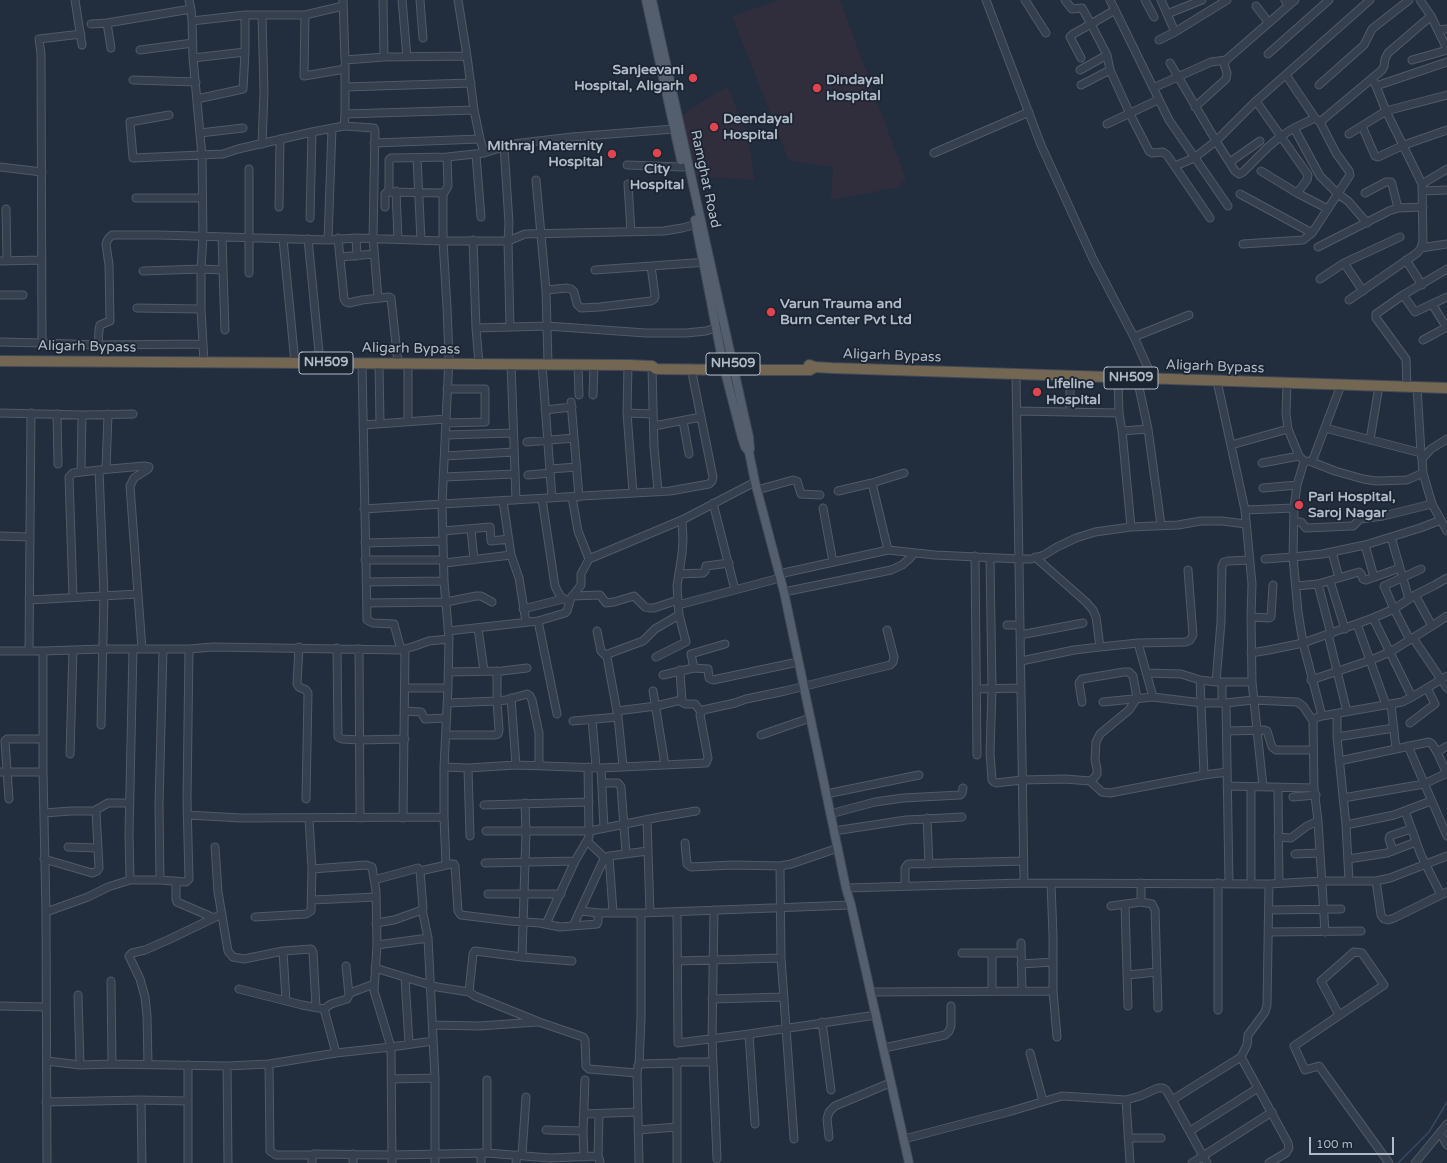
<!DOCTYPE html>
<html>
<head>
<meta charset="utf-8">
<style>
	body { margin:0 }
	#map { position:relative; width:1447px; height:1163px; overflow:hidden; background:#222d3d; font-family:"Varela Round",sans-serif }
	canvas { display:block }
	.scale { position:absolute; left:1309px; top:1137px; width:85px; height:18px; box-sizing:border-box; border:2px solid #b1bac8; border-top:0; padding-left:5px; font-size:12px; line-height:14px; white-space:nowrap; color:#b1bac8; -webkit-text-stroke:3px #1b2431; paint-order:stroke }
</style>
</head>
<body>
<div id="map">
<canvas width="1447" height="1163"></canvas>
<div class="scale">100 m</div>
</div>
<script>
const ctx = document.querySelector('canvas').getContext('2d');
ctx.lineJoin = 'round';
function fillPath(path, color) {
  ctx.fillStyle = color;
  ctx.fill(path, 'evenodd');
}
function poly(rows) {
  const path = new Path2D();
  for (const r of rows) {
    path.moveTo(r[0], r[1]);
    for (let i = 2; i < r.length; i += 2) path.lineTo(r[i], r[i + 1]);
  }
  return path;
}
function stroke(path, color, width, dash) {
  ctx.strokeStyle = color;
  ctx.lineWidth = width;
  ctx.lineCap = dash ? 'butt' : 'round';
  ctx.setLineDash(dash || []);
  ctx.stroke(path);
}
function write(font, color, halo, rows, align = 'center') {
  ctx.font = font + ' "Varela Round",sans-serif';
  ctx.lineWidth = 3.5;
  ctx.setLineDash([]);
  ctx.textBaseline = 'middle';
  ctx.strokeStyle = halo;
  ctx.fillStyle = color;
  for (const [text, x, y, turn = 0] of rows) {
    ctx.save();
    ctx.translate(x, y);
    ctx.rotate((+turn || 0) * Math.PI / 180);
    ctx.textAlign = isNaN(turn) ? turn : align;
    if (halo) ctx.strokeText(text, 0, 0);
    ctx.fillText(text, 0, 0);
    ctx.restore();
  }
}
const medical = poly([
	[780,0,840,0,906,180,896,188,831,200,833,167,789,161,732,16],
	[727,86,749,138,754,180,696,176,682,115]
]);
const stream = poly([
	[1398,1163,1429,1132,1447,1102]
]);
const minor = poly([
	[75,0,82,45],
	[189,0,191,9],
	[343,0,345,60,384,57,467,56,458,0],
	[383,0,384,57],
	[402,0,407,57],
	[420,0,423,38],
	[986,0,1041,145,1093,259,1134,337,1153,379],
	[1025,0,1046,33],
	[1065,0,1072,9,1082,8,1091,24,1073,34,1070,37,1081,58],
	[1145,0,1154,17],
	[1161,0,1175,32],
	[1420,0,1431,16,1447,49],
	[1256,6,1269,23],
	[1288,6,1295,0],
	[1115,10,1169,120,1228,206],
	[1167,14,1202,0],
	[305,15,304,76,345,69],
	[192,21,193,58,202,156,203,237,201,269,201,309,204,362],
	[107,23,111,48],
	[91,24,107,23,191,9,192,21,245,15,305,15,343,6],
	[1438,30,1447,29],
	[1159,40,1175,32,1227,0],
	[140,50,193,43],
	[245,52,245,15],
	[1268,54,1329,0],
	[193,58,245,52,243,89,197,99],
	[1412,60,1447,50],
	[1170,63,1216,141,1235,171,1239,174,1243,172,1268,147,1281,136,1294,128,1315,118,1286,75],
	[1080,70,1107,55],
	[1110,70,1130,114,1149,151,1152,153,1163,152,1167,155,1210,218],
	[133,80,196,82],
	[1374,82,1376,86,1447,62],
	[1081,85,1110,70,1107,55,1091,24,1115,10,1110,0],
	[1319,85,1364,45,1372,29,1409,0],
	[345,87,471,83],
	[1153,88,1211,62,1226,60],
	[1256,101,1308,175,1307,180,1297,193],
	[1195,107,1226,79,1227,73,1224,64,1226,60,1288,6,1285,0],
	[345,114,474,110],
	[169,115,130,122,133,158,223,154,238,149,312,132,344,126,374,128,375,131,373,238,378,298],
	[1320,122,1382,70,1384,66,1385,59,1388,53,1431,16],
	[1107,124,1158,100],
	[344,126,345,114,345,65],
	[1362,126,1375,156,1378,157,1404,145,1447,130],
	[1294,128,1320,176,1338,194,1348,201,1367,223],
	[200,133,243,128],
	[1349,134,1386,111,1447,95],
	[374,143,480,139],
	[262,144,264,92,262,15],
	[504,146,509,223,508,241,510,327],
	[484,153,513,144,572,137,674,129],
	[934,153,1029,112],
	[476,155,481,217],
	[417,158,421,240],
	[1230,162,1260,141],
	[627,165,683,167],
	[1175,166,1194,158,1216,141,1256,101,1370,0],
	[0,167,42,172],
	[1261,171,1297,193,1328,209],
	[536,180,546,290,548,364],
	[628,184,631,232],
	[1422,184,1447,169],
	[389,191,389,160,391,158,447,157,484,153,480,139,474,110,467,56],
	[396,191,398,239],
	[1422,191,1447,190],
	[1365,193,1386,182,1391,182,1392,184,1398,208],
	[1240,194,1312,233,1350,175,1349,171,1336,153,1320,122,1315,118],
	[136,198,202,198],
	[279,207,280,139],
	[385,207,385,194,387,192,444,193],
	[6,209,7,261],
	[310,218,312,132],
	[338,238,344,299,346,302,349,303,362,300,389,297,391,298,398,363],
	[356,238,357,256],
	[283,239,295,363],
	[308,239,320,363],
	[328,240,332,128],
	[473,240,476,328],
	[1243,244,1303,240,1312,233],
	[1318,247,1389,211,1398,208,1423,207],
	[1421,248,1447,244],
	[340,257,374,254],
	[1406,260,1422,285],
	[0,261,41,260],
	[1344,263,1363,291],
	[223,270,225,330],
	[595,270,707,262],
	[143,271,201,269,223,270,222,237],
	[249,273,249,169],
	[1320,279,1344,263,1400,237],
	[546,290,567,288,571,289,574,292,577,304,581,308,600,307,651,301,654,299,655,296,651,266],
	[0,295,23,295],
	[1403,295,1447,269],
	[1349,300,1417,253,1421,248,1423,241,1422,184,1386,111,1376,86],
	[1432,304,1447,328],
	[137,308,201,309],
	[1134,337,1189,315],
	[1423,340,1447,327],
	[0,342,42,343,98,345,203,344],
	[42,343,41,54,39,39,81,34],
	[98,345,99,330,100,325,110,321,109,265,106,244,108,239,112,235,159,235,328,240,356,238,443,241,508,241,525,234,664,231,682,228,701,223],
	[362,363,367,617,367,620,373,623,394,624,401,650],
	[379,363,380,423],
	[479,364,476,328,547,326,646,333,686,333,706,331,721,326],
	[511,364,516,500],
	[542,364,552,498],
	[578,364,579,395],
	[628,365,627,413,653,414],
	[652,366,654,447,658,491],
	[1016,374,1024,883],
	[1118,378,1119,413,1122,431,1131,527],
	[1137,378,1148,429,1161,525],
	[1217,381,1245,510,1252,584,1251,617,1252,682,1263,787],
	[1287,383,1286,414,1288,429,1299,456,1305,462],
	[1341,385,1312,462,1335,471,1363,479,1376,481,1407,480,1423,473],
	[1407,387,1406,359,1376,318,1376,314,1403,295,1415,312,1447,297],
	[1417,387,1421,453],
	[593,395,594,365],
	[571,402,579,497],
	[545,410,572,407],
	[1017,411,1119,413],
	[1070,412,1070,376],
	[0,413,82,415,133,414],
	[627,413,633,493],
	[57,414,58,464],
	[408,421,408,363],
	[683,421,689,454],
	[446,423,485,422,485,389,447,389],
	[363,425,446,419],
	[654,426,701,417],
	[1325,428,1421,453,1422,459],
	[1122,431,1148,429],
	[445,435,513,433],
	[1447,439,1431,449,1422,459,1423,473,1432,504,1447,531],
	[1370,440,1379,386],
	[527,442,574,438],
	[1231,445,1288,429],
	[445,456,514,452],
	[1262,463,1299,456],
	[106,469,108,414],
	[550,469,577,467],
	[81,471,82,415],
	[528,475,550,473],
	[444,477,515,474],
	[1297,485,1303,465,1305,462,1308,461],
	[1263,488,1297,485,1294,508,1293,557,1265,559],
	[757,490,793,480,797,481,801,494,820,495],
	[838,491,872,483,904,473],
	[542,499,555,586,560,596,569,602],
	[503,501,511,555,519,578,526,622],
	[713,503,735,590],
	[823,508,833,562],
	[364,509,442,504,449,358,447,307,443,241,443,195,448,186,447,157],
	[1245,510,1294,508],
	[1294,522,1301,522,1306,528,1351,526,1353,526,1360,519,1383,516,1432,504],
	[471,529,474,560],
	[443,531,490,527,491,541,509,539],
	[0,536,30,537],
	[1391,537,1409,599],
	[365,543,443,541],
	[1365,545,1374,577],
	[888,550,935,555,1020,559,1031,559,1044,555,1057,547,1076,538,1095,532,1131,527,1178,525,1201,521,1222,521,1246,524],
	[1332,552,1339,578],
	[975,556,977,755],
	[1035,557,1086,602,1093,610,1096,617,1100,647],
	[990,558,992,689,990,753,992,780,994,782,996,783,1022,780,1065,779,1090,781,1094,778,1097,774,1097,769,1095,760,1096,742,1100,734,1129,710,1137,698,1133,676,1129,672,1124,672,1082,679,1079,683,1082,702],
	[589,559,682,520,755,482],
	[365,560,444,560],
	[445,563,511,555],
	[679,574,703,573,705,571,706,566,729,563],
	[779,574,888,550,872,483],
	[1330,581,1345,629],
	[366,582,444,581],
	[1318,584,1331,634],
	[1296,586,1318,584,1359,572,1361,574,1363,579,1366,580,1400,568],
	[784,592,891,570,902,565,909,559,914,553],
	[572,596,600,595,606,603,614,602,634,596,645,607,649,608,654,608,678,600],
	[73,597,69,477,73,473,99,470],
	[29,600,138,594],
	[367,603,446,602,476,596,481,596,492,602],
	[678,605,780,578],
	[523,609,563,599],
	[1251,617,1269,618,1271,617,1273,585],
	[1373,618,1412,697],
	[538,621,557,714],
	[1357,624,1386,705],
	[1007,625,1020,625],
	[1432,626,1447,616],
	[478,628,484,671],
	[448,631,538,621,565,613,567,611,571,598,581,585,581,574,589,559,578,531,572,497],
	[597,631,601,651,607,657,618,717,623,766],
	[1328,634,1347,712],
	[1020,635,1083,623],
	[1413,638,1447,688],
	[1410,640,1394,609,1384,586,1421,569],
	[1138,643,1153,697],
	[299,647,297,684,299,687,306,690,308,693,306,799],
	[337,648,338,737,342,739,359,740,405,739],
	[359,649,360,818],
	[29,650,31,413],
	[0,651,43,651,102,649,189,649,213,647,401,650,415,646,429,641,449,639],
	[43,651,43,772,46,912,47,1163],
	[1251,653,1269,650,1303,643,1373,618,1394,609,1415,595,1435,585,1447,578],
	[605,655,643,641,655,629,679,615,677,586,682,554,683,539,682,520],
	[656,657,686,642,679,615],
	[1021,661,1074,650,1100,647,1138,643,1186,642,1190,640,1193,635,1188,570],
	[694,668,708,669,709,678,713,680,798,662],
	[680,670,682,702,685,704,695,704,701,712],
	[448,672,502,671,527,668],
	[1146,673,1181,674,1200,680],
	[663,675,694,668,691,654,725,644],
	[1311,680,1371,660,1390,652,1432,626,1415,595],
	[1216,682,1252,682],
	[1222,682,1222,703],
	[406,688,448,688],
	[976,689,1021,688],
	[653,691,665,765],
	[511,698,516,765],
	[1103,702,1153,697,1202,703,1226,703,1253,700,1297,702,1303,706,1313,721,1315,718,1322,716,1402,702,1412,697,1447,676],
	[447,703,497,701,506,700,527,694,530,696,532,700,539,733,539,765],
	[1226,703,1229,883],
	[1391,704,1396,749],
	[405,711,421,712,425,719,446,718],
	[617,711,656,706,681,700],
	[1337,714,1337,737,1346,825,1349,881],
	[1322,716,1303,643,1298,612,1293,557,1322,554,1365,545,1420,528,1441,520],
	[592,719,596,767],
	[573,721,618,717],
	[1313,721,1314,788,1318,821,1325,932],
	[1410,723,1435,704,1427,688],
	[101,725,104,596,99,470,144,466,149,467,148,469,134,478,130,486,142,649],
	[1227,731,1264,730,1267,731,1272,747,1276,750,1313,750],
	[446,735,495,735,498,734,499,730,497,701,497,671],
	[761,735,810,718],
	[1337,737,1394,728],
	[1408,746,1447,836],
	[1437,752,1447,746],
	[70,754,73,650],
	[1339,761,1429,742,1432,744,1437,752,1447,774],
	[444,767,468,768,516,765,601,768,706,763,708,758,700,715,703,710,735,703,746,699,785,691,890,665,893,662,894,657,887,630],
	[468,768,470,836],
	[601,768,604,828],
	[0,772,43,772],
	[1204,775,1200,680,1216,682,1221,622,1222,566,1224,562,1228,561,1250,560],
	[1090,781,1102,792,1110,793,1204,775,1227,772],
	[602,783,618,783,621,787,626,853],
	[1227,786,1314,788],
	[1251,787,1251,883],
	[1278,788,1279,883],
	[826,794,919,775],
	[1293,797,1316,795],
	[1343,798,1424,784,1447,773],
	[9,799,5,741,7,739,43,739],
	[525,803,526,832,522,957,475,951,473,954,469,992,475,996,539,1022,583,1037,585,1040,586,1066,589,1069,637,1073],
	[484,805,589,802],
	[1405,811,1421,855,1441,895],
	[44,813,71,811,94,811,108,803,130,803],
	[830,814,875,802,903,798,960,795,962,793,963,788],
	[187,815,241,818,444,817],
	[403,818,405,649],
	[927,818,929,864],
	[647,819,648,851],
	[1346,825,1394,815,1431,801],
	[486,831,590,831,660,817,696,811],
	[834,831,906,820,962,817],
	[1278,837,1291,838,1307,826,1318,821],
	[587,841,605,858],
	[685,843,687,864,691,867,733,865,780,866,791,864,838,848],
	[68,847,97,848],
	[215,847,218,892,228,951,233,957,244,959,283,951,311,949,313,952,316,1007],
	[1393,851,1389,839,1390,836,1411,829],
	[1295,854,1320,853],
	[44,859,92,873,97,871,99,868,96,811],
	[1348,859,1387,853,1416,842],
	[485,863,575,861],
	[446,865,444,817,444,767,448,688,449,639,444,581,442,504,670,491,709,484,712,481,713,477,691,368],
	[312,869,366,865,372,867,376,891,377,945,374,991,391,1047,433,1041],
	[130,880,129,834,133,649],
	[160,880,159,805,163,649],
	[374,880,418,868,420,871],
	[176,881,176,899,177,902,214,918],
	[1376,881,1381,915,1384,919,1388,920,1394,918,1447,892],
	[1051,883,1053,936,1053,991,1057,1037],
	[1141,883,1141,902,1152,904,1155,910,1158,1008],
	[1218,883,1218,1010],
	[905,886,905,868,908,864,1024,861],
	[846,888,1024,883,1269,884,1322,881,1376,881,1390,878,1447,856],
	[488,894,561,894],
	[312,900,376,897],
	[1125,904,1128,1006],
	[1111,906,1141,902],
	[422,909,428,938,435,1078],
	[714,910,712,1039,717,1159],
	[1269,910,1341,909],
	[580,911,600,913,641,913,851,905],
	[46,912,88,897,108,887,130,880,160,880,186,882,189,879,187,800,189,649],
	[613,912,609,856,648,851,650,912],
	[677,912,678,1043,749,1034,876,1015],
	[255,917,306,914,311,911,312,869,309,818],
	[376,923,394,920,422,910,423,908,420,871,451,864,454,864,455,866,458,911,461,915,510,921,540,923,560,927,597,924,598,921,598,913],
	[546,924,575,861,589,837,588,767],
	[573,926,603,861,605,858,609,856],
	[1269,932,1361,931],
	[1021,943,1022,991],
	[377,945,428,938],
	[283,951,286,1001],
	[962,953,1021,953],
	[522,957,572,961],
	[781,958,794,1139],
	[677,961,781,958,780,866],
	[1021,964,1053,962],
	[375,968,437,987,469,992],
	[1127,975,1157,972],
	[405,978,409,1044],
	[111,981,112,1064],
	[239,989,302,1005,324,1009,336,1053],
	[992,991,992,953],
	[871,992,1053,991],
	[350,993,374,984],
	[78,995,80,1065],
	[712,999,784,997],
	[0,1006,46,1007],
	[324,1009,331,1004,347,999,349,995,346,966],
	[1339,1015,1321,981,1354,952,1362,953,1384,985,1294,1046,1305,1070,1319,1066,1389,1163],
	[822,1022,831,1090],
	[433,1025,479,1026,537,1022],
	[749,1034,755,1124],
	[884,1048,945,1035,949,1031,951,1026,951,1006],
	[1030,1053,1043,1101],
	[1241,1057,1247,1045,1248,1035,1265,1012,1267,1005,1269,884],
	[47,1061,80,1065,112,1064,227,1066,269,1064,336,1053,391,1047,392,1163],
	[148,1064,147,1016,145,997,140,979,129,956,132,953,145,950,170,939,222,914],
	[269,1064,270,1151,276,1155,312,1155],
	[639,1065,641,1018,641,913],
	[227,1066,228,1163],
	[391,1079,435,1078,435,1163],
	[141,1100,142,1163],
	[1126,1100,1130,1163],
	[1172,1100,1241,1057,1288,1143,1289,1148,1286,1153,1269,1163],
	[46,1102,141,1100,187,1101],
	[584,1114,637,1112],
	[546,1130,583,1131,584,1157],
	[638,1130,677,1127],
	[583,1131,585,1080],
	[1190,1131,1258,1088],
	[1440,1133,1447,1145],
	[829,1137,827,1119,829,1112,835,1106,890,1083],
	[1128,1138,1161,1138],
	[904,1139,1008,1112,1062,1096,1126,1100,1140,1096,1158,1088,1163,1088,1166,1090,1172,1100,1207,1163],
	[481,1153,481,1163],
	[487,1153,487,1080],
	[522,1155,526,1097],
	[598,1157,599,1114],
	[188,1163,188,1065],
	[312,1163,312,1156,314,1154,392,1155,487,1153,550,1158,596,1156,599,1158,600,1163],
	[353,1163,353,1154],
	[516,1163,517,1155],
	[639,1163,637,1073,638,1065,641,1064,679,1063],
	[677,1163,677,1065,680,1062,713,1062],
	[1192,1163,1272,1112],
	[1415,1163,1447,1124]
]);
const major = poly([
	[646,0,681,160],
	[652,0,749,437,750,449,749,452,755,482,784,592,846,888,851,905,909,1163],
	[695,220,723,364,742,438,745,447,749,452]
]);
const highway = poly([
	[0,361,628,365,652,366,656,369,734,370,810,370,815,367],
	[809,365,815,367,832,368,1447,388]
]);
const markers = [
	[693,78,5,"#e0444e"],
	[817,88,5,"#e0444e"],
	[714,127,5,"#e0444e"],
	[657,153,5,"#e0444e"],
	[612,154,5,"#e0444e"],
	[771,312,5,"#e0444e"],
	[1037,392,5,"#e0444e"],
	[1299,505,5,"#e0444e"]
];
const shields = [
	[326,363,54],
	[733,364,54],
	[1131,378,54]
];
const shieldNames = [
	["NH509",326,363],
	["NH509",733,364],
	["NH509",1131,378]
];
const poiNames = [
	["Sanjeevani",684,70,"right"],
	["Hospital, Aligarh",684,86,"right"],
	["Dindayal",826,80],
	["Hospital",826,96],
	["Deendayal",723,119],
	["Hospital",723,135],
	["Mithraj Maternity",603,146,"right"],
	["Hospital",603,162,"right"],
	["City",657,169,"center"],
	["Hospital",657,185,"center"],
	["Varun Trauma and",780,304],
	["Burn Center Pvt Ltd",780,320],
	["Lifeline",1046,384],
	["Hospital",1046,400],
	["Pari Hospital,",1308,497],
	["Saroj Nagar",1308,513]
];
const streetNames = [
	["Ramghat Road",705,179,78],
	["Aligarh Bypass",87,347,1],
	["Aligarh Bypass",411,349,1],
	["Aligarh Bypass",892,356,2],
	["Aligarh Bypass",1215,367,2]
];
fillPath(medical, '#302e3d');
stroke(stream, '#354865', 1.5);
stroke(minor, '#515a67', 9);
stroke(major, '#3f4855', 10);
stroke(highway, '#414a57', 12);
stroke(minor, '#363f4d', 7);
stroke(major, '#545e6d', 8);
stroke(highway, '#736653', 10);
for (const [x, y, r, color] of markers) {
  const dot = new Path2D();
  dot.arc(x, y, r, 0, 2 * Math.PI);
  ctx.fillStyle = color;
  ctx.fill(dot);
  stroke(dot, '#1b2431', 1.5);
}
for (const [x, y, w] of shields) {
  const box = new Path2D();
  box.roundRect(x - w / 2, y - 11, w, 22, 3);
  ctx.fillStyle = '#1b2431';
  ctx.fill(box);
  stroke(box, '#b1bac8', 1);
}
write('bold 13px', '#b1bac8', null, shieldNames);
write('bold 14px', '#b1bac8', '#1b2431', poiNames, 'left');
write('14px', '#b1bac8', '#1b2431', streetNames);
</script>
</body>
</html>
